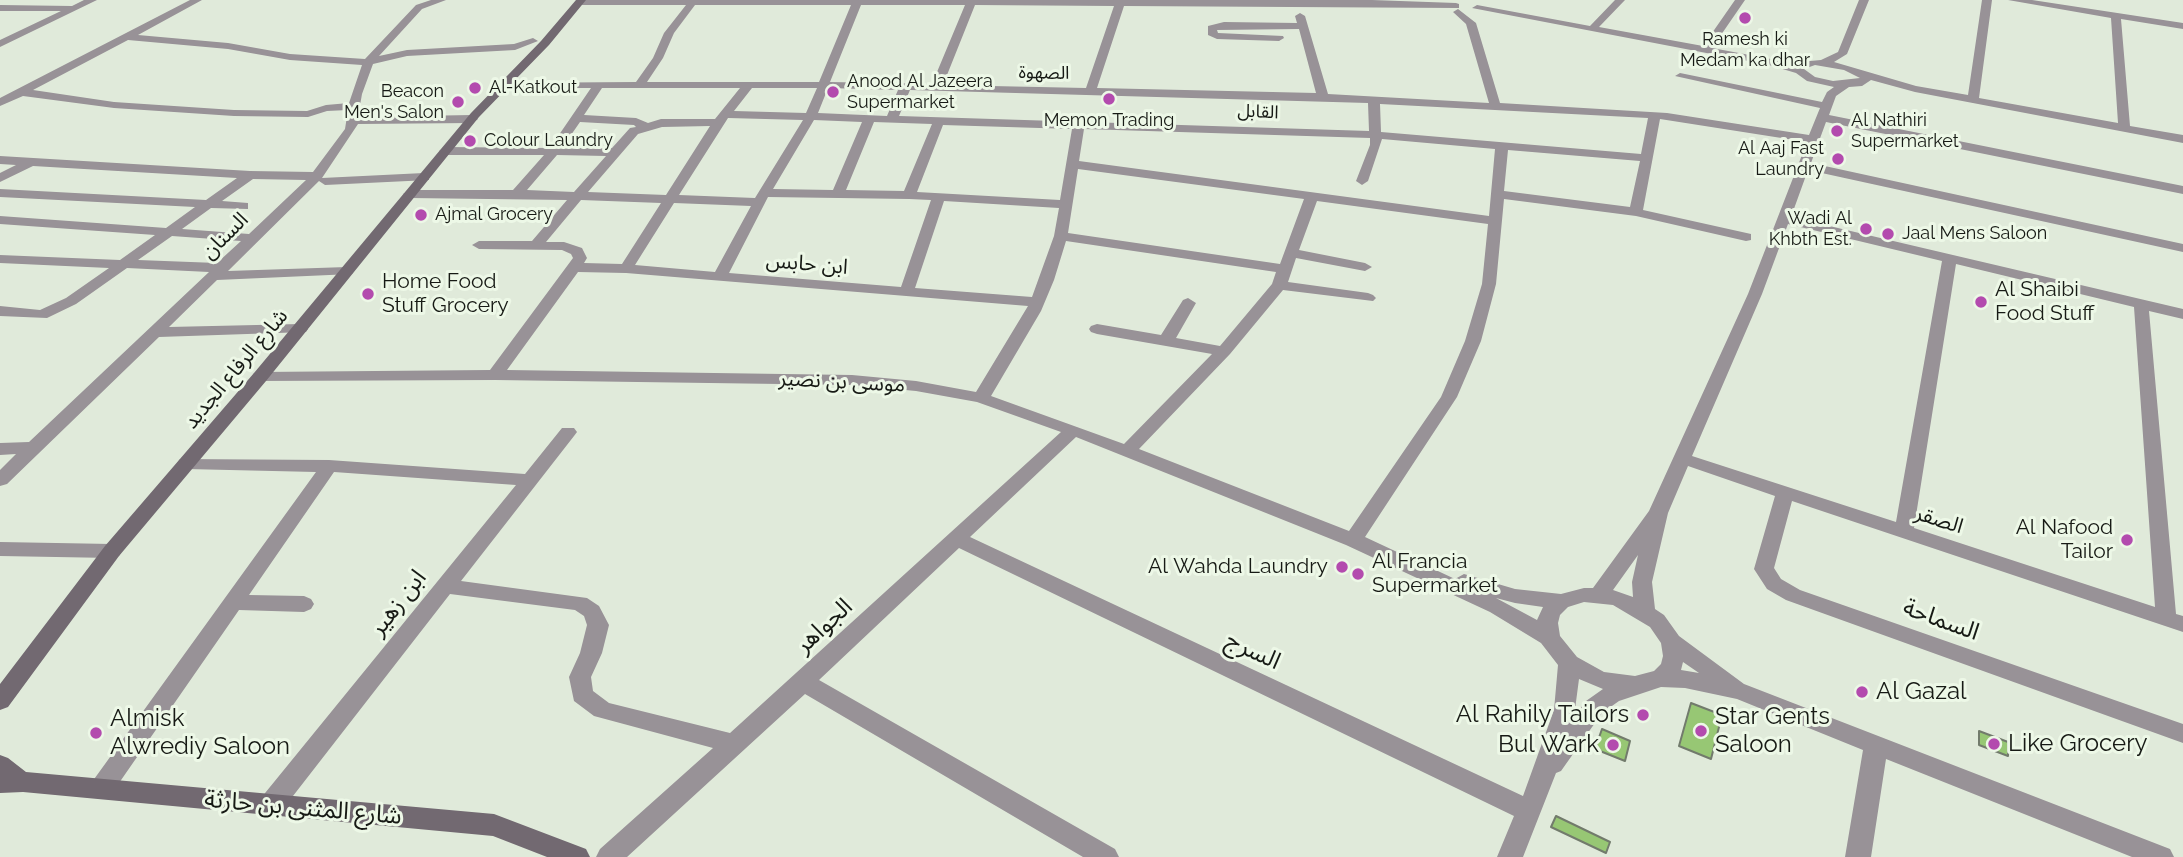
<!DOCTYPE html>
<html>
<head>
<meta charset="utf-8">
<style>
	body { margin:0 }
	canvas { display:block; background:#e0eada }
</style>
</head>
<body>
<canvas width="2183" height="857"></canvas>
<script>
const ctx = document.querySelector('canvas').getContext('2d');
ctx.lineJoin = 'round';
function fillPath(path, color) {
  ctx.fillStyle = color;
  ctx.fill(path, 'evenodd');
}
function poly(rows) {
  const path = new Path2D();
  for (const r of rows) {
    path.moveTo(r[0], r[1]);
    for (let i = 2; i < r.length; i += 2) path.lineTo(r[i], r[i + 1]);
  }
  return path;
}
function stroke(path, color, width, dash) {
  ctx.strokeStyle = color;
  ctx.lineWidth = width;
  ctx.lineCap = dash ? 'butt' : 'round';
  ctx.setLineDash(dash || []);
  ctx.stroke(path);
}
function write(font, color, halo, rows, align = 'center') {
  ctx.font = font + ' Raleway,"Noto Sans Arabic",sans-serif';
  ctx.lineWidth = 6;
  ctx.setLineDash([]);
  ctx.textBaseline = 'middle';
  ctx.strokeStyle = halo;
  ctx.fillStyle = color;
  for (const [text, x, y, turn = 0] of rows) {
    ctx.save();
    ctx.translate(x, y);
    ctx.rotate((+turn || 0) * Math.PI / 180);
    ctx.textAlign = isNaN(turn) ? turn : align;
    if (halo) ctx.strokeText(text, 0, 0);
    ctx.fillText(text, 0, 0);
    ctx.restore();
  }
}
const building = poly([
	[1691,703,1722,715,1711,759,1679,746,1691,703],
	[1602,729,1630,741,1625,761,1595,749,1602,729],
	[1979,731,2008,742,2008,756,1979,745,1979,731],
	[1556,816,1610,842,1606,853,1551,827,1556,816]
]);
const street = poly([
	[84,0,97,0,0,47,0,40,61,11,0,11,0,5,72,6,84,0],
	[190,0,202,0,138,35,228,43,290,54,365,59,416,5,431,0,446,0,422,9,379,56,407,50,514,44,533,38,538,41,515,50,407,56,373,64,362,94,358,117,472,115,478,119,472,123,358,124,322,178,424,173,429,174,429,180,325,185,319,181,228,271,347,267,352,268,354,271,352,274,217,280,169,327,300,324,306,326,308,329,306,332,159,337,7,484,0,486,0,470,16,454,0,455,0,443,29,442,209,272,127,268,76,304,47,318,0,316,0,306,40,310,66,298,109,268,0,263,0,255,120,260,155,235,0,224,0,216,166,228,195,207,0,197,0,189,206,200,237,178,33,166,0,182,0,173,16,165,0,164,0,156,250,171,313,172,345,129,348,110,327,111,308,117,234,116,114,108,23,96,0,106,0,98,190,0],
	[128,40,228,49,290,60,362,65,349,103,326,105,307,111,234,110,114,102,33,90,128,40],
	[253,179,306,180,249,234,182,229,211,208,248,209,248,203,222,201,253,179],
	[172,236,241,241,217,263,138,260,172,236],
	[576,0,1372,0,1456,3,1459,4,1459,8,1124,6,1097,88,1316,93,1299,29,1217,30,1218,33,1283,36,1284,38,1279,41,1217,39,1208,35,1208,26,1224,22,1297,23,1295,16,1300,13,1305,16,1328,94,1489,103,1466,24,1453,12,1458,9,1476,23,1500,103,1667,113,1809,135,1820,108,1675,76,1680,73,1822,102,1827,92,1834,87,1807,81,1796,73,1769,65,1472,8,1477,5,1590,26,1615,0,1625,0,1599,27,1703,46,1735,0,1745,0,1712,48,1771,59,1795,66,1799,62,1821,60,1838,52,1859,0,1869,0,1847,54,1834,62,1916,86,1968,95,1982,0,1992,0,1979,98,2118,123,2111,18,2008,0,2032,0,2183,23,2183,29,2121,19,2130,126,2183,135,2183,143,1915,92,1871,80,1862,86,1849,87,1836,96,1829,115,2183,186,2183,194,1826,122,1811,163,2183,244,2183,252,1808,170,1791,217,2183,309,2183,319,2149,311,2176,614,2183,616,2183,632,1792,501,1774,568,1781,579,1800,590,2183,724,2183,743,1786,600,1767,589,1754,569,1775,496,1688,466,1668,513,1652,582,1655,609,1664,615,1679,636,1744,684,2170,849,2174,857,2132,857,1886,759,1871,857,1845,857,1863,750,1737,699,1685,688,1661,687,1619,701,1602,713,1561,771,1556,773,1523,857,1497,857,1514,816,959,548,819,680,1115,849,1119,857,1083,857,805,694,627,857,596,857,600,849,713,748,594,716,574,701,569,677,580,653,587,625,584,616,575,610,450,594,279,814,270,817,261,814,258,806,261,798,516,485,334,472,249,595,304,596,311,599,314,604,311,609,304,612,239,610,110,796,101,799,92,796,89,789,92,782,316,472,186,469,180,467,177,463,180,459,329,460,525,474,562,428,574,428,577,432,574,436,461,581,587,598,599,606,609,625,602,653,591,677,593,691,609,703,730,733,1061,432,977,402,916,391,852,385,495,380,254,381,252,377,254,373,260,372,490,370,573,258,571,254,562,250,479,249,472,245,479,241,532,241,567,200,410,198,403,194,410,190,513,190,544,155,445,155,439,151,445,147,550,148,591,88,503,88,499,87,499,83,636,82,653,58,664,33,686,5,579,5,576,4,576,0],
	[695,5,851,5,819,82,647,82,663,58,674,33,695,5],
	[861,5,965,5,932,84,830,82,861,5],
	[975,5,1114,6,1086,88,943,85,975,5],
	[1815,65,1844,70,1860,78,1833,81,1815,77,1804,69,1815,65],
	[602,88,740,88,715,119,661,119,648,123,636,118,584,115,602,88],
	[752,88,817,88,806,113,734,111,752,88],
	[828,88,898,90,887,116,818,113,828,88],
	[910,90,1368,103,1369,131,899,116,910,90],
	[1380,104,1648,118,1641,154,1381,132,1380,104],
	[728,118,803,120,755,198,679,195,728,118],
	[1660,119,1807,142,1748,294,1649,511,1593,588,1584,588,1561,594,1515,589,1464,574,1455,579,1365,537,1457,397,1481,341,1496,284,1504,199,1636,216,1746,241,1751,240,1751,234,1643,210,1660,119],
	[814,120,862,122,833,190,773,189,814,120],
	[580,122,634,125,636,127,630,128,612,148,562,148,580,122],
	[874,122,932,124,904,191,846,190,874,122],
	[943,125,1072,129,1060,200,917,192,943,125],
	[710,126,666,195,588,192,638,134,662,127,710,126],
	[1084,129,1370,138,1370,145,1356,181,1362,185,1368,181,1382,139,1495,149,1489,216,1079,161,1084,129],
	[1508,150,1640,161,1630,207,1504,191,1508,150],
	[557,155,606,156,574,192,527,190,557,155],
	[1078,169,1304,199,1280,264,1068,233,1078,169],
	[768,197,909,199,931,200,901,287,729,273,768,197],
	[581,200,661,203,622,264,584,263,587,258,582,248,564,242,546,242,581,200],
	[944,201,1059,208,1054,236,1032,297,915,288,944,201],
	[1317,201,1488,224,1482,284,1465,341,1441,397,1349,531,1139,449,1230,354,1283,290,1373,301,1376,298,1373,295,1368,293,1288,282,1296,258,1365,271,1372,267,1365,263,1299,250,1317,201],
	[674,203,751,206,715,272,635,265,674,203],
	[1788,224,1942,261,1896,522,1692,456,1762,294,1788,224],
	[1066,241,1276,272,1272,284,1220,346,1176,338,1196,303,1188,298,1183,300,1161,335,1097,324,1091,326,1089,329,1091,332,1097,334,1212,354,1124,444,991,396,1041,311,1054,280,1066,241],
	[1956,264,2134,307,2155,607,1914,528,1956,264],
	[578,272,626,273,1028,306,976,392,916,381,852,375,507,370,578,272],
	[1076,437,1346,545,1490,612,1541,643,1558,665,1554,710,1523,796,970,537,1076,437],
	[1638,555,1632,582,1633,597,1613,590,1638,555],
	[1496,598,1515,603,1543,607,1537,620,1496,598],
	[1584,602,1613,605,1650,627,1661,643,1663,656,1661,664,1654,671,1635,676,1604,672,1577,657,1560,636,1558,623,1560,615,1568,607,1584,602],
	[1683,662,1699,673,1681,670,1683,662],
	[1579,679,1603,689,1586,701,1574,717,1579,679],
	[0,542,112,544,119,546,122,551,119,556,112,558,0,556,0,542]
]);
const secondary = poly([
	[576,0,586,0,549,45,479,117,266,381,119,556,8,707,0,710,0,684,105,546,254,373,471,113,541,41,576,0],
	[0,755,8,758,26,772,494,814,586,849,590,857,547,857,493,836,23,792,0,793,0,755]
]);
const markers = [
	[1745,18,7,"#b34bae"],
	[475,88,7,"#b34bae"],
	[833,92,7,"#b34bae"],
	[1109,99,7,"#b34bae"],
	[458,102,7,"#b34bae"],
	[1837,131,7,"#b34bae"],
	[470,141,7,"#b34bae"],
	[1838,159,7,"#b34bae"],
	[421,215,7,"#b34bae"],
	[1866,229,7,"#b34bae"],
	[1888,234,7,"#b34bae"],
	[368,294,7,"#b34bae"],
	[1981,302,7,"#b34bae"],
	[2127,540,7,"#b34bae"],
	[1342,567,7,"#b34bae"],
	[1358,574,7,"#b34bae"],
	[1862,692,7,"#b34bae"],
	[1643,715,7,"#b34bae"],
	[1701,731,7,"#b34bae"],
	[96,733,7,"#b34bae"],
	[1994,744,7,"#b34bae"],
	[1613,745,7,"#b34bae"]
];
const farPoinames = [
	["Ramesh ki",1745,40,"center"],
	["Medam ka dhar",1745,61,"center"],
	["Anood Al Jazeera",847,82],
	["Supermarket",847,103],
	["Al-Katkout",489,88],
	["Beacon",444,92,"right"],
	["Men's Salon",444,113,"right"],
	["Memon Trading",1109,121,"center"],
	["Al Nathiri",1851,121],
	["Supermarket",1851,142],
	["Colour Laundry",484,141],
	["Al Aaj Fast",1824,149,"right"],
	["Laundry",1824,170,"right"],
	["Ajmal Grocery",435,215],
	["Wadi Al",1852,219,"right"],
	["Khbth Est.",1852,240,"right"],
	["Jaal Mens Saloon",1902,234]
];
const farStreetnames = [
	["الصهوة",1044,73,1],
	["القابل",1258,112,3]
];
const streetNames = [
	["السنان",225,236,-45],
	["ابن حابس",807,264,5],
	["شارع الرفاع الجديد",236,369,-50],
	["موسى بن نصير",842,382,3],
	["الصقر",1939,520,18]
];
const poiNames = [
	["Home Food",382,282],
	["Stuff Grocery",382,306],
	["Al Shaibi",1995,290],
	["Food Stuff",1995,314],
	["Al Nafood",2113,528,"right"],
	["Tailor",2113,552,"right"],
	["Al Francia",1372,562],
	["Supermarket",1372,586],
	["Al Wahda Laundry",1328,567,"right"]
];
const nearStreetnames = [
	["ابن زهير",398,603,-52],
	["السماحة",1941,620,20],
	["الجواهر",824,626,-43],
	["السرج",1253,651,25],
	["شارع المثنى بن حارثة",303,808,5]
];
const nearPoinames = [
	["Al Gazal",1876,692],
	["Al Rahily Tailors",1629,715,"right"],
	["Star Gents",1715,717],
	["Saloon",1715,745],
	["Almisk",110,719],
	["Alwrediy Saloon",110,747],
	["Like Grocery",2008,744],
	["Bul Wark",1599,745,"right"]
];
fillPath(building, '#97c774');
stroke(building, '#727b6c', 2);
fillPath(street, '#989297');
fillPath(secondary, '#726971');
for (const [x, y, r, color] of markers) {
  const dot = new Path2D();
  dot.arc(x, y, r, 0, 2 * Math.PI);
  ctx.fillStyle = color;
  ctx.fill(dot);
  stroke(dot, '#edf8e7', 2.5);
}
write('18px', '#171a15', '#edf8e7', farPoinames, 'left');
write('18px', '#171a15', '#edf8e7', farStreetnames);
write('21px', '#171a15', '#edf8e7', streetNames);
write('21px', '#171a15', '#edf8e7', poiNames, 'left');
write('24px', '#171a15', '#edf8e7', nearStreetnames);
write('24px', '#171a15', '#edf8e7', nearPoinames, 'left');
</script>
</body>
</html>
